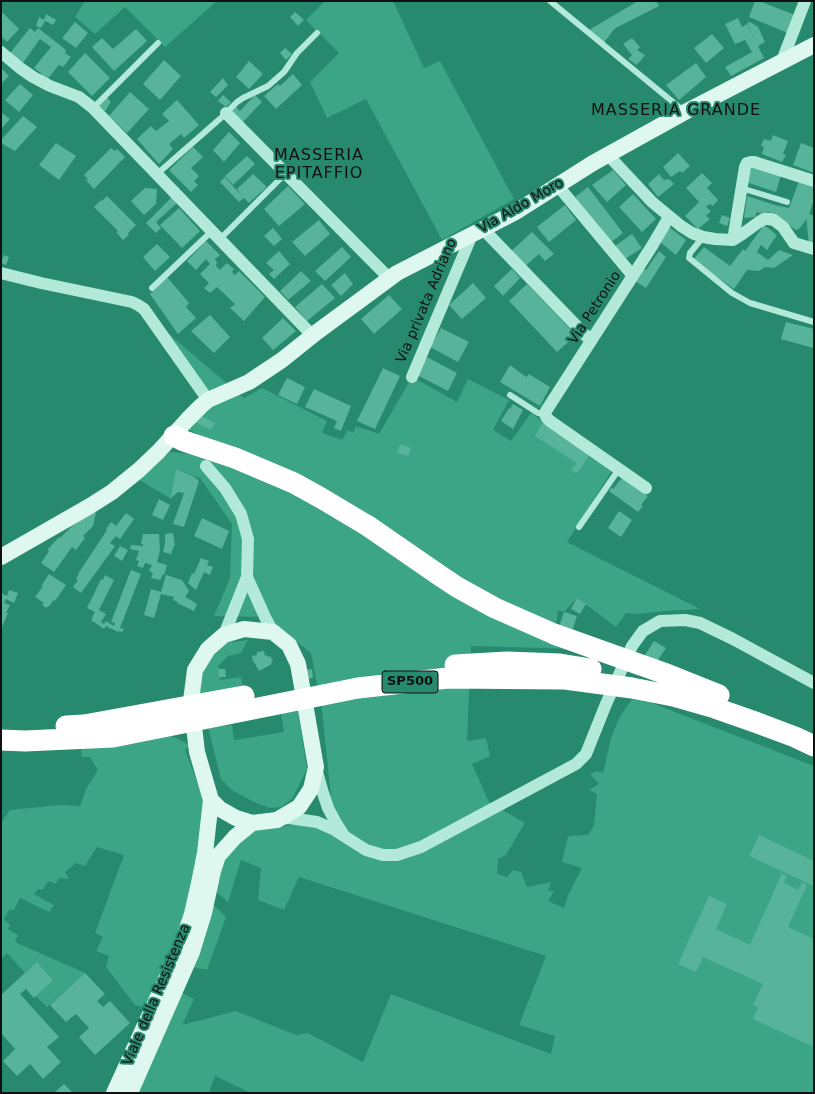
<!DOCTYPE html>
<html>
<head>
<meta charset="utf-8">
<style>
	body { margin:0 }
	#map { position:relative; width:815px; height:1094px; overflow:hidden; background:#27896d; font-family:"DejaVu Sans",sans-serif }
	canvas { display:block }
	.frame { position:absolute; inset:0; border:2px solid #111; pointer-events:none }
</style>
</head>
<body>
<div id="map">
<canvas width="815" height="1094"></canvas>
<div class="frame"></div>
</div>
<script>
const ctx = document.querySelector('canvas').getContext('2d');
ctx.lineJoin = 'round';
function fillPath(path, color) {
  ctx.fillStyle = color;
  ctx.fill(path, 'evenodd');
}
function poly(rows) {
  const path = new Path2D();
  for (const r of rows) {
    path.moveTo(r[0], r[1]);
    for (let i = 2; i < r.length; i += 2) path.lineTo(r[i], r[i + 1]);
  }
  return path;
}
function stroke(path, color, width, dash) {
  ctx.strokeStyle = color;
  ctx.lineWidth = width;
  ctx.lineCap = dash ? 'butt' : 'round';
  ctx.setLineDash(dash || []);
  ctx.stroke(path);
}
function write(font, color, halo, rows, align = 'center') {
  ctx.font = font + ' "DejaVu Sans",sans-serif';
  ctx.lineWidth = 4;
  ctx.setLineDash([]);
  ctx.textBaseline = 'middle';
  ctx.strokeStyle = halo;
  ctx.fillStyle = color;
  for (const [text, x, y, turn = 0] of rows) {
    ctx.save();
    ctx.translate(x, y);
    ctx.rotate((+turn || 0) * Math.PI / 180);
    ctx.textAlign = isNaN(turn) ? turn : align;
    if (halo) ctx.strokeText(text, 0, 0);
    ctx.fillText(text, 0, 0);
    ctx.restore();
  }
}
const green = poly([
	[85,1,217,1,165,47,125,7,95,34,75,17],
	[325,1,393,1,424,68,440,61,514,199,442,240,366,99,327,118,310,82,339,53,306,20],
	[163,329,244,398,262,388,327,421,322,433,342,440,348,430,353,433,356,426,379,434,412,377,457,402,468,379,509,400,493,430,511,441,531,413,540,419,615,466,567,542,700,609,665,611,637,614,626,613,616,627,577,598,564,612,558,610,556,625,582,649,471,646,467,741,486,738,490,756,472,764,489,802,525,823,517,836,506,855,498,859,497,874,507,877,513,870,521,872,527,887,551,882,548,891,554,891,548,901,564,908,568,895,582,868,562,862,568,836,588,835,594,825,597,794,589,790,599,784,590,774,597,771,603,773,611,738,619,718,634,696,814,766,814,1093,251,1093,215,1076,209,1093,137,1093,182,993,194,999,182,1025,236,1011,296,1035,308,1033,363,1062,391,994,551,1054,555,1036,519,1025,546,956,299,877,284,910,258,900,261,868,241,860,228,902,215,891,221,861,252,830,301,824,321,828,339,839,359,853,333,817,322,710,311,653,265,617,214,616,230,578,232,524,200,478,176,469,170,498,139,480,170,452,221,457,223,446,187,429,207,407],
	[248,640,241,653,228,656,218,666,221,677,219,680,241,677,244,690,196,700,197,679,207,657,224,643],
	[298,711,307,769,292,799,281,807,270,808,258,804,233,791,221,779,208,727,232,725,234,740,284,732,281,713],
	[170,735,190,745,185,750,204,800,194,892,152,998,142,1007,135,1005,106,967,109,956,96,951,103,937,95,933,124,855,97,847,85,866,76,863,65,872,69,879,59,878,56,884,49,881,42,890,38,889,34,894,54,905,49,912,20,898,14,910,9,910,4,919,10,925,8,929,18,935,15,942,85,973,47,1007,36,996,53,980,37,962,25,973,7,953,2,958,1,957,1,823,10,810,59,805,80,806,86,789,98,770,90,757,82,757,81,747],
	[213,904,226,917,207,970,193,967]
]);
const building = poly([
	[638,1,656,1,659,6,614,29,604,43,589,30],
	[755,1,759,1,795,15,788,33,749,17],
	[1,11,19,29,7,42,1,36],
	[295,12,304,20,298,26,290,17],
	[46,14,56,20,53,25,45,21,41,28,36,26,39,17,44,20],
	[738,18,742,27,747,24,756,42,747,23,750,22,758,27,765,42,758,46,764,58,731,76,725,67,752,52,745,40,735,44,725,24],
	[75,22,88,33,76,48,62,38],
	[30,28,35,32,38,28,66,50,65,53,71,57,63,67,59,65,46,81,41,77,42,74,34,68,51,47,40,39,20,67,10,53],
	[136,29,147,41,114,71,92,47,102,38,113,49],
	[712,34,724,48,706,63,694,48],
	[632,38,640,47,637,50,645,55,637,65,628,59,632,55,623,44],
	[285,48,292,54,286,60,280,53],
	[85,53,110,78,92,96,68,72],
	[164,60,181,76,160,100,143,84],
	[249,61,263,74,249,89,236,77],
	[696,63,706,77,679,100,666,85],
	[1,68,9,76,1,84],
	[293,74,302,85,276,109,264,96,278,84,280,86],
	[223,78,228,85,216,97,210,92],
	[20,84,33,95,19,112,5,100],
	[130,92,149,109,127,133,109,116],
	[223,95,231,102,226,107,218,101],
	[255,95,262,102,242,123,230,111,235,106,240,111],
	[107,97,111,102,105,111,98,106],
	[177,100,199,125,184,138,181,134,169,144,173,149,159,164,137,139,151,126,156,131,169,121,162,114],
	[1,112,10,119,1,129],
	[23,116,37,127,15,151,1,143,1,140],
	[229,132,240,143,224,162,213,150],
	[773,135,788,141,783,154,786,155,782,162,762,154,764,147,761,146,764,139,771,141],
	[56,143,76,156,59,180,39,165],
	[801,143,814,148,814,173,793,165],
	[193,147,203,157,191,168,199,176,194,181,198,185,191,192,169,170],
	[111,148,115,151,117,149,125,157,94,189,86,180,88,179,84,175],
	[678,153,690,166,682,173,680,171,671,177,663,167],
	[247,156,255,164,233,185,225,176],
	[752,166,781,175,776,192,746,182],
	[613,170,626,185,607,202,592,185],
	[702,173,712,183,707,188,718,200,713,206,710,204,706,207,711,211,706,216,710,219,698,229,685,216,699,202,686,188],
	[253,174,267,187,249,203,244,198,239,202,220,182,225,177,241,195,237,189],
	[659,174,664,180,669,179,674,184,658,197,648,184],
	[799,181,814,186,814,200,809,214,814,216,814,241,809,245,806,215,806,220,799,229,796,230,769,212,764,214,757,212,755,217,744,218,747,196,775,205,789,208],
	[288,186,305,204,279,226,264,209],
	[588,187,623,233,610,243,575,197],
	[145,188,157,189,156,204,144,215,131,201],
	[633,194,656,219,642,232,619,207],
	[107,196,136,225,128,233,129,235,123,240,116,232,118,231,94,207,101,200,102,201],
	[173,196,178,202,156,222,161,228,156,233,146,223],
	[565,205,576,220,549,242,537,227],
	[179,208,200,231,182,248,160,225],
	[722,215,730,218,727,226,719,223],
	[319,220,330,234,305,256,292,242],
	[764,225,777,235,767,250,761,245,757,252,768,260,779,250,793,255,774,268,765,267,759,271,747,270,734,289,693,260,704,247,730,266,743,249,745,251],
	[669,227,686,240,676,255,660,242],
	[273,228,282,239,274,246,264,236],
	[532,232,554,254,545,261,539,254,522,269,508,254],
	[632,234,642,248,625,259,615,246],
	[206,241,220,255,215,259,217,262,216,266,220,270,227,263,234,269,232,272,235,275,239,271,265,297,244,321,230,308,235,304,217,287,210,293,204,288,209,283,200,274,210,264,206,259,196,270,187,261],
	[157,244,170,257,155,271,143,257],
	[342,247,351,257,325,281,315,271],
	[279,251,290,264,274,279,269,274,274,270,266,263],
	[659,251,666,257,646,288,633,280,641,268,646,270],
	[4,255,9,257,6,265,1,263],
	[512,269,520,278,503,296,494,286],
	[301,271,311,281,288,300,280,291],
	[345,273,353,284,341,296,331,285],
	[167,277,189,303,186,307,196,318,178,334,150,294],
	[473,283,486,298,462,319,449,305],
	[322,284,335,298,307,321,295,307],
	[527,284,576,335,557,352,509,301],
	[389,295,402,309,374,334,361,319],
	[210,315,230,337,214,353,191,331],
	[283,318,296,331,273,350,262,338],
	[786,322,814,329,813,348,781,339],
	[441,328,469,342,458,362,430,347],
	[427,357,457,373,448,391,417,375],
	[510,365,526,377,529,374,550,387,540,406,500,382],
	[383,368,400,376,375,429,357,421],
	[287,378,305,387,297,404,278,395],
	[314,389,351,406,341,431,334,428,337,421,305,407],
	[513,404,523,410,513,429,501,421,509,408,510,409],
	[199,415,215,423,211,430,193,421],
	[543,422,590,453,582,467,576,473,571,470,577,463,535,436],
	[400,444,411,448,408,456,397,453],
	[176,469,195,477,195,478,199,481,184,527,173,524,184,493,178,492,170,499],
	[622,478,648,496,641,505,643,506,638,512,609,491,612,487,613,489],
	[159,499,170,505,163,520,152,515],
	[94,511,96,513,93,526,83,536,85,538,76,550,72,547,54,572,41,563,49,551,47,550,59,537,60,538,70,528,88,513],
	[619,511,632,520,621,537,608,528],
	[126,513,134,519,120,539,116,536,110,543,115,546,81,593,73,587,78,580,76,579,79,574,78,574,107,530,106,529,111,522,116,526],
	[202,518,229,531,222,549,194,536],
	[173,533,175,546,174,546,171,554,163,552,165,543,165,534],
	[143,534,159,534,160,551,157,562,167,565,164,575,163,574,160,580,151,578,153,573,149,571,152,565,145,563,143,568,137,566,139,561,136,560,139,551,130,549,131,545,143,546,143,544,141,544],
	[120,546,128,550,122,561,114,556],
	[201,558,209,561,207,565,213,567,210,575,204,572,196,590,188,583,192,573,194,574],
	[131,570,141,574,120,628,124,629,122,632,119,631,118,632,106,626,104,629,91,620,93,617,92,617,95,612,87,608,101,579,103,580,105,575,114,580,99,610,106,614,101,622,104,624,106,621,114,626,115,623,111,622],
	[49,574,66,585,55,601,54,600,49,606,48,606,47,608,42,605,44,603,35,597,43,586,41,586],
	[166,575,182,580,189,591,185,597,191,600,192,601,197,604,194,611,177,603,178,602,173,600,174,597,161,594,154,618,144,615,151,589,161,592],
	[9,590,18,593,14,603,6,599,4,603,10,605,6,613,8,613,1,629,1,593,7,596],
	[577,598,586,604,580,614,571,609],
	[564,612,577,616,572,631,559,627],
	[654,641,666,648,656,663,645,655],
	[264,651,265,656,267,655,268,657,270,656,273,661,271,663,272,664,259,671,254,662,253,662,252,656,257,655,257,652],
	[218,669,225,669,226,677,219,677],
	[312,669,313,678,306,679,305,670],
	[759,835,814,861,814,886,749,856],
	[782,873,787,876,784,883,798,890,802,882,807,885,788,927,814,939,814,1047,753,1019,758,1007,753,1005,763,984,703,957,696,972,678,964,709,896,727,904,716,929,750,945],
	[37,962,53,980,34,998,26,989,20,994,59,1037,47,1047,61,1062,43,1079,30,1064,17,1076,3,1061,15,1049,1,1033,1,995],
	[85,973,105,994,97,1001,103,1007,110,1001,130,1023,95,1055,79,1037,89,1028,76,1014,66,1022,50,1005],
	[64,1084,73,1093,54,1093]
]);
const lane = poly([
	[550,1,685,112],
	[93,108,158,43],
	[226,113,237,102,243,98,268,86,284,72,297,53,317,33],
	[157,174,222,117],
	[741,188,787,202],
	[703,237,690,253,689,258,732,293,750,303,814,322],
	[220,239,283,176],
	[152,288,212,231],
	[510,395,538,413,545,414],
	[579,527,619,469]
]);
const street = poly([
	[1,52,20,68,33,77,50,86,79,97,93,108,313,336],
	[782,61,805,1],
	[226,113,390,279],
	[608,155,652,202,681,226,692,233,703,237,715,239,733,240,741,235,759,222,764,219,769,219,774,220,783,227,794,243,814,249],
	[558,186,633,276],
	[483,229,591,341],
	[733,240,745,167,747,163,751,162,754,162,814,181],
	[1,273,41,283,132,302,138,305,144,309,208,400],
	[412,377,469,242,470,236],
	[206,466,225,488,241,514,248,539,247,577,224,635],
	[646,488,550,421,547,418,545,414,546,411,652,246,669,217],
	[247,577,265,617,273,632],
	[316,768,323,793,328,808,336,823,343,834],
	[279,819,289,818,317,822,333,829,366,850,383,855,397,855,421,847,576,764,586,754,606,704,632,646,643,631,660,621,685,620,700,623,733,639,814,683]
]);
const secondary = poly([
	[1,557,90,506,112,492,139,470,159,451,187,420,201,406,208,400,249,382,282,360,317,332,397,273,514,213,593,163,685,112,814,45],
	[114,1093,181,946,192,914,199,883,205,853,211,800,197,752,191,701,195,670,208,649,224,635,244,629,273,632,289,645,298,664,303,692,316,767,311,789,299,807,277,820,252,823,236,818,220,809,211,800],
	[130,1093,192,952,204,913,213,871,218,856,235,837,252,823]
]);
const highway = poly([
	[174,436,184,441,235,458,294,483,321,498,368,526]
]);
const highwayBridge = poly([
	[368,526,439,575,457,587,495,608,554,634,669,675,719,695],
	[455,665,507,662,560,664,591,669],
	[66,726,84,725,244,696],
	[1,740,25,741,113,737,358,688,448,678,565,679,632,688,673,696,715,708,755,722,795,737,814,746]
]);
const shields = [
	[410,682,56]
];
const shieldNames = [
	["SP500",410,682]
];
const streetNames = [
	["Via Aldo Moro",521,206,-30],
	["Via privata Adriano",427,301,-67],
	["Via Petronio",595,308,-57],
	["Viale della Resistenza",157,995,-67]
];
const quarterNames = [
	["MASSERIA GRANDE",676,111],
	["MASSERIA",319,156],
	["EPITAFFIO",319,174]
];
fillPath(green, '#3ba586');
fillPath(building, '#57b399');
stroke(lane, '#b3e9d9', 6);
stroke(street, '#b3e9d9', 12);
stroke(secondary, '#def8f0', 16);
stroke(highway, '#fff', 21);
stroke(highwayBridge, '#fff', 21);
for (const [x, y, w] of shields) {
  const box = new Path2D();
  box.roundRect(x - w / 2, y - 11, w, 22, 3);
  ctx.fillStyle = '#27896d';
  ctx.fill(box);
  stroke(box, '#111', 1);
}
write('bold 13px', '#111', null, shieldNames);
write('14px', '#111', '#27896d', streetNames);
ctx.letterSpacing = '1px';
write('16px', '#111', '#27896d', quarterNames);
ctx.letterSpacing = '0px';
</script>
</body>
</html>
